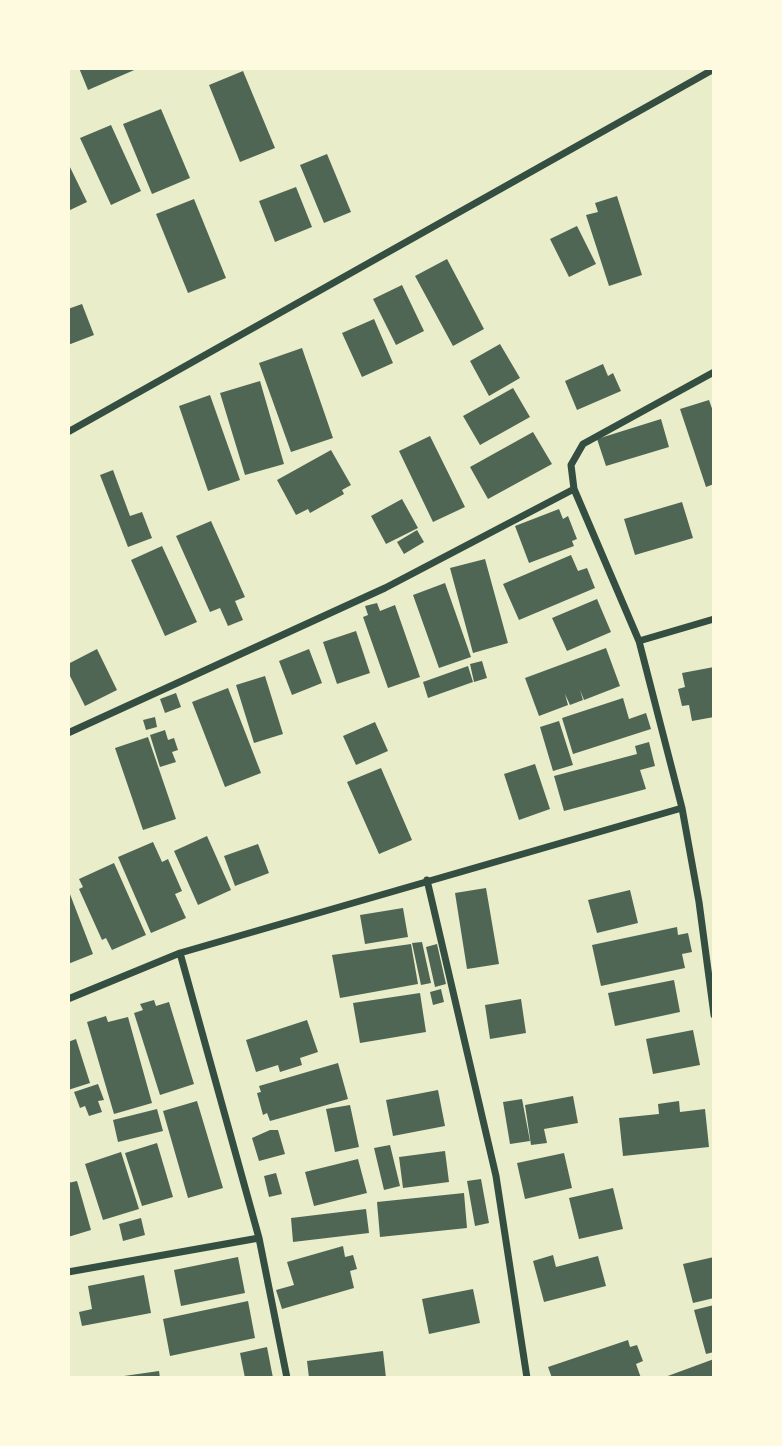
<!DOCTYPE html>
<html>
<head>
<meta charset="utf-8">
<style>
	body { margin:0 }
	#map { position:relative; width:782px; height:1446px; overflow:hidden; background:#e9edc9; font-family:"Sofia Sans Condensed",sans-serif }
	canvas { display:block }
	.frame { position:absolute; inset:0; border:70px solid #fefae0; pointer-events:none }
</style>
</head>
<body>
<div id="map">
<canvas width="782" height="1446"></canvas>
<div class="frame"></div>
</div>
<script>
const ctx = document.querySelector('canvas').getContext('2d');
ctx.lineJoin = 'round';
function fillPath(path, color) {
  ctx.fillStyle = color;
  ctx.fill(path, 'evenodd');
}
function poly(rows) {
  const path = new Path2D();
  for (const r of rows) {
    path.moveTo(r[0], r[1]);
    for (let i = 2; i < r.length; i += 2) path.lineTo(r[i], r[i + 1]);
  }
  return path;
}
function stroke(path, color, width, dash) {
  ctx.strokeStyle = color;
  ctx.lineWidth = width;
  ctx.lineCap = dash ? 'butt' : 'round';
  ctx.setLineDash(dash || []);
  ctx.stroke(path);
}
const building = poly([
	[79,68,139,68,88,90],
	[243,71,275,148,240,162,209,85],
	[161,109,190,178,152,194,123,124],
	[111,125,141,191,111,205,80,138],
	[327,154,351,212,324,223,300,165],
	[68,163,87,202,68,211],
	[296,187,312,227,275,242,259,201],
	[617,196,642,275,609,286,586,215,598,212,595,203],
	[194,199,226,278,188,293,156,214],
	[577,226,596,264,569,277,550,239],
	[447,259,484,329,453,346,415,276],
	[402,285,424,331,396,345,373,299],
	[82,304,94,335,68,345,68,309],
	[374,319,393,363,362,377,342,333],
	[500,344,520,378,489,396,470,361],
	[302,348,333,438,291,452,259,363],
	[603,364,608,376,613,373,621,391,577,410,565,381],
	[260,381,284,464,245,475,220,393],
	[513,388,530,417,480,445,463,416],
	[210,395,240,480,208,491,179,406],
	[709,400,714,414,714,484,706,487,680,409],
	[661,419,669,447,606,466,597,439],
	[533,432,552,464,488,499,470,467],
	[430,436,465,507,433,522,399,451],
	[331,450,351,485,342,490,344,494,310,513,308,509,296,515,277,480],
	[113,470,130,516,142,512,152,538,128,547,100,475],
	[402,499,418,528,386,544,371,516],
	[682,502,693,538,635,555,624,519],
	[559,509,563,519,568,516,577,539,572,541,574,546,529,563,515,526],
	[211,521,245,597,235,601,243,620,228,626,220,608,210,612,176,536],
	[417,530,424,542,404,554,397,542],
	[162,546,197,622,165,636,131,560],
	[571,555,578,571,587,568,595,588,519,620,503,584],
	[485,559,508,643,473,653,450,568],
	[445,583,471,657,439,668,413,595],
	[597,599,611,632,567,651,552,618],
	[377,603,380,611,395,605,420,677,388,688,363,617,368,615,365,606],
	[356,631,370,673,337,684,323,642],
	[606,648,620,686,584,700,580,690,583,700,570,705,565,694,568,705,539,716,525,678],
	[97,649,117,690,85,706,68,672,68,664],
	[309,649,322,683,292,695,279,661],
	[482,661,487,678,474,682,470,664],
	[468,666,473,682,428,698,423,682],
	[714,667,714,717,692,721,689,705,682,706,678,689,685,687,682,673],
	[265,676,283,734,254,743,236,685],
	[228,688,261,773,225,787,192,702],
	[176,693,181,707,165,713,160,699],
	[623,698,629,719,646,713,651,729,573,754,562,718],
	[155,717,157,727,146,730,143,720],
	[559,721,573,765,553,771,540,727],
	[375,722,388,751,356,765,343,736],
	[165,730,168,740,174,738,178,750,172,752,176,762,160,767,150,735],
	[148,737,176,819,143,830,115,748],
	[649,742,655,766,640,770,646,789,564,811,554,776,637,754,635,746],
	[535,764,550,809,519,820,504,774],
	[381,768,412,840,379,854,347,782],
	[207,836,231,890,198,905,174,851],
	[153,842,162,862,168,859,182,891,175,894,186,918,151,933,118,857],
	[258,844,269,873,235,886,224,856],
	[114,863,146,935,112,950,106,938,102,940,79,889,83,887,79,879],
	[486,888,499,964,467,969,455,893],
	[68,889,93,954,68,964],
	[630,890,638,923,597,933,588,900],
	[403,908,408,937,365,944,360,915],
	[677,927,678,935,688,933,692,952,682,954,685,968,601,986,592,945],
	[422,942,431,983,421,985,412,943],
	[411,944,418,984,340,998,332,955],
	[437,944,446,984,435,987,426,947],
	[674,980,680,1012,615,1026,608,993],
	[441,989,444,1002,433,1005,430,992],
	[420,993,426,1032,360,1043,353,1003],
	[521,999,526,1033,490,1039,485,1005],
	[154,1000,156,1006,169,1002,194,1084,160,1095,134,1013,143,1010,140,1004],
	[106,1016,108,1022,128,1017,152,1103,114,1114,87,1022],
	[307,1020,318,1052,300,1058,302,1065,280,1072,278,1065,256,1072,246,1040],
	[693,1030,700,1065,653,1074,646,1039],
	[76,1039,90,1083,68,1090,68,1042],
	[338,1063,348,1099,270,1121,267,1113,263,1115,257,1093,261,1092,259,1086],
	[98,1084,104,1100,98,1101,102,1112,89,1116,85,1106,80,1108,74,1092],
	[438,1090,445,1126,393,1136,386,1100],
	[573,1096,578,1123,544,1129,547,1143,531,1145,525,1105],
	[522,1099,530,1141,510,1144,503,1102],
	[197,1101,223,1188,188,1198,163,1111],
	[679,1101,680,1112,705,1109,709,1147,623,1156,619,1118,659,1114,658,1104],
	[350,1105,359,1147,335,1152,326,1109],
	[157,1109,163,1131,118,1142,113,1120],
	[270,1130,278,1130,285,1154,259,1161,252,1138],
	[157,1143,173,1197,142,1206,125,1153],
	[390,1145,400,1186,384,1190,374,1148],
	[445,1151,449,1182,403,1188,399,1157],
	[121,1152,139,1209,103,1220,85,1164],
	[564,1153,572,1188,525,1199,517,1163],
	[358,1159,367,1193,314,1206,305,1172],
	[276,1173,282,1194,269,1197,264,1176],
	[481,1179,489,1223,475,1226,467,1181],
	[77,1181,91,1230,68,1237,68,1183],
	[613,1188,623,1229,579,1239,569,1198],
	[464,1193,467,1228,380,1237,377,1202],
	[366,1209,369,1233,293,1242,291,1218],
	[141,1218,145,1235,123,1241,119,1224],
	[343,1246,345,1257,353,1255,357,1269,350,1271,354,1288,282,1309,276,1290,294,1285,287,1262],
	[553,1255,556,1267,598,1256,606,1286,544,1302,533,1261],
	[238,1257,245,1293,181,1306,174,1270],
	[714,1257,714,1298,693,1303,683,1264],
	[144,1275,151,1313,82,1326,79,1312,92,1309,88,1286],
	[473,1289,480,1323,429,1334,422,1299],
	[248,1301,255,1338,170,1356,163,1319],
	[714,1305,714,1352,706,1354,694,1310],
	[628,1340,630,1347,637,1345,643,1361,636,1364,641,1378,552,1378,548,1367],
	[267,1347,273,1378,245,1378,240,1353],
	[383,1351,386,1378,309,1378,307,1361],
	[714,1359,714,1378,665,1378,665,1377],
	[159,1371,160,1378,124,1378,124,1376]
]);
const minor = poly([
	[68,432,714,69],
	[574,489,639,641,682,808,699,902,714,1015],
	[639,641,714,619],
	[68,733,385,588,574,489,571,465,583,444,714,372],
	[427,880,496,1176,527,1378],
	[180,953,259,1238,287,1378],
	[68,999,180,953,682,808],
	[68,1272,259,1238]
]);
fillPath(building, '#4f6655');
stroke(minor, '#344e41', 7);
</script>
</body>
</html>
